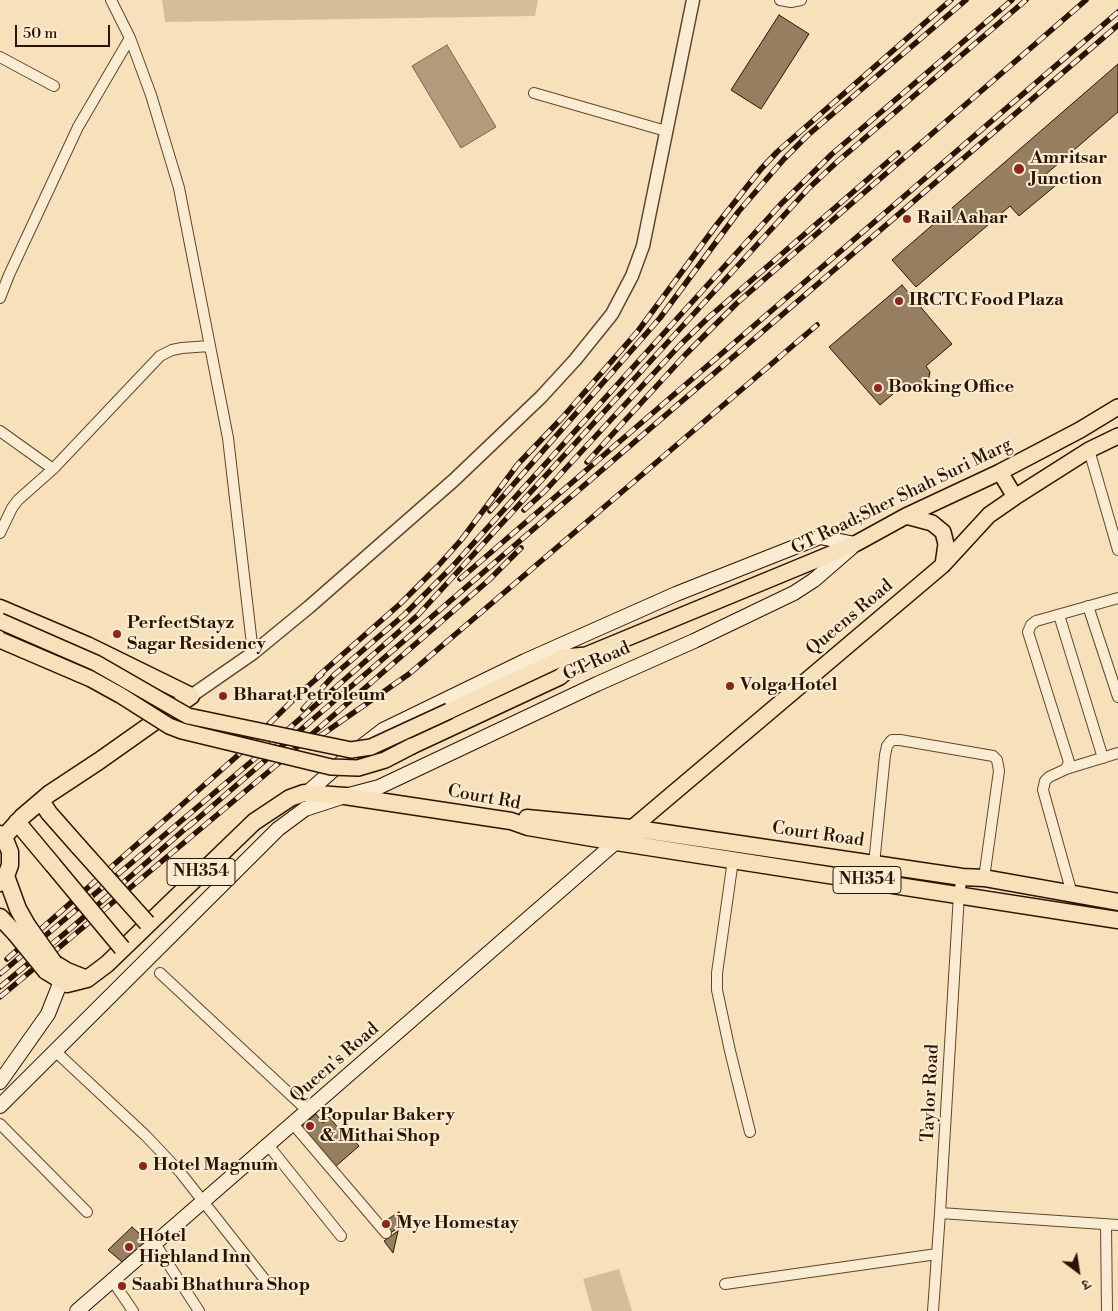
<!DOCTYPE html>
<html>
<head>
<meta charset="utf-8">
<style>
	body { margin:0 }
	#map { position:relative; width:1118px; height:1311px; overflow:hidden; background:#f7e1ba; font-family:"Libre Bodoni","Noto Serif Devanagari",serif }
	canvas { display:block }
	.north { position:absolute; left:1053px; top:1246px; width:50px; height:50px; -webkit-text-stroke:4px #faecd2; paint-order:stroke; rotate:149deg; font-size:14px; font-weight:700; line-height:20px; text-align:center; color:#2c1300 }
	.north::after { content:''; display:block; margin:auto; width:18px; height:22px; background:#2c1300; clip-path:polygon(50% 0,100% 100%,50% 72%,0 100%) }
	.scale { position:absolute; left:15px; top:25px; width:95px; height:22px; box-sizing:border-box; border:2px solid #2c1300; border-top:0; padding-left:6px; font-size:15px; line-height:18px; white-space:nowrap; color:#2c1300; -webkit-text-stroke:4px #faecd2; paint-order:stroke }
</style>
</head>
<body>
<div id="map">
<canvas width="1118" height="1311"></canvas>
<div class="north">उ</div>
<div class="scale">50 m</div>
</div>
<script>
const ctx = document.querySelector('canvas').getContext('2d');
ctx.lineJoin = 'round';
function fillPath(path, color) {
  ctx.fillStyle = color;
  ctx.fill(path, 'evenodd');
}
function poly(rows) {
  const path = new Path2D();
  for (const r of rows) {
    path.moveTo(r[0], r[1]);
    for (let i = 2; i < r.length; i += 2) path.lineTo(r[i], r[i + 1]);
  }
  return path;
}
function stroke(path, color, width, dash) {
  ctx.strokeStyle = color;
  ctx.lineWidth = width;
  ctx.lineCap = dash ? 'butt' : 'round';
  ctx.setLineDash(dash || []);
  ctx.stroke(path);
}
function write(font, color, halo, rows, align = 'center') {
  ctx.font = font + ' "Libre Bodoni",serif';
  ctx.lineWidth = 4;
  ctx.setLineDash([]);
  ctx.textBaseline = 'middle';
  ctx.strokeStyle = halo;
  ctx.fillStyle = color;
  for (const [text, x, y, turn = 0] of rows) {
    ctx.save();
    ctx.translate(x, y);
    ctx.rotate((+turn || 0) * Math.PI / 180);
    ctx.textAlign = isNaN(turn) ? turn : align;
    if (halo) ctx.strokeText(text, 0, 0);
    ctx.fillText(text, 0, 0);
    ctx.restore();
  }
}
const green = poly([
	[162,0,538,0,535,16,165,22],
	[619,1269,632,1311,592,1311,583,1279]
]);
const water = poly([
	[447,45,496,127,461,148,412,66,447,45]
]);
const building = poly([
	[779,15,809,34,761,109,731,90,779,15],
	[1118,64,1118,112,1045,175,1055,186,1019,216,1010,206,916,287,892,260,1118,64],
	[902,285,952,344,926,366,930,372,929,377,925,386,920,389,914,388,906,383,880,405,829,347,902,285],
	[316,1114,323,1123,329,1117,347,1138,350,1136,359,1146,335,1167,301,1127,316,1114],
	[399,1212,402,1217,401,1226,389,1234,382,1223,399,1212],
	[132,1227,150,1243,127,1266,108,1250,132,1227],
	[398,1231,393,1253,384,1241,398,1231]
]);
const minor = poly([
	[111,0,130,38,151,95,179,188,228,438,253,653],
	[780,0,791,2,801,0],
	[0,57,54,86],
	[534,93,666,131],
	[0,298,9,275,78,127,130,38],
	[0,431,53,469],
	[1089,450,1118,550],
	[0,533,12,508,18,500,53,469,160,356,172,350,182,348,209,346],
	[1088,606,1118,697],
	[1059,615,1103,758],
	[1066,769,1118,753],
	[733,860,717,973,717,990,730,1051,750,1132],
	[874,864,885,755,887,746,890,742,892,740,900,740,993,756,997,760,999,771,984,878],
	[1072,894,1043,790,1045,781,1049,777,1066,769,1069,762,1028,632,1031,625,1036,621,1118,598],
	[160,973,308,1111],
	[55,1051,146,1136,180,1172,269,1285],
	[0,1124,87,1212],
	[293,1124,386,1233],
	[268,1145,341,1236],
	[940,1213,1118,1225],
	[1106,1224,1107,1311],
	[154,1242,199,1311],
	[112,1280,133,1311],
	[725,1284,937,1254],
	[933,1311,940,1213,959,894,962,877]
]);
const tertiary = poly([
	[191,696,253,653,309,607,454,480,541,397,575,360,612,314,632,276,643,246,693,0]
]);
const secondary = poly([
	[307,793,348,757,383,730,525,661,676,594,820,537,855,544],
	[0,1082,48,1014,61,981],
	[0,1106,278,829,305,809,345,796,379,787,597,684,694,641,794,593,814,580,851,548],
	[77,1311,616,842]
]);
const primary = poly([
	[1000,472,1015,497],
	[906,516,932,523,943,532,946,544,943,565],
	[449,711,564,657,586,655],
	[412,746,560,677,586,655,855,544,906,516,1000,472,1080,430,1118,407],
	[625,834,943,565,989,515,1015,497,1089,450,1118,436]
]);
const trunk = poly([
	[0,608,87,645,191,696,99,761,49,794,22,817,4,837],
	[41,801,49,813,79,847],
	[527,818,631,828,962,877,984,878,1118,902],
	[17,822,53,865],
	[0,834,4,837,10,852,10,865,6,876,0,883],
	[6,876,18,909,27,925],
	[0,917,15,933],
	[54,963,67,971,87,979],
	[46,971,67,984,87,979,107,964,254,822,290,798,304,793,345,796,511,821,528,827,616,842,1118,920]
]);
const rail = poly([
	[587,462,686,354,737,303,1086,0],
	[524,510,544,492,680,345,708,318,898,153],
	[490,511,660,318,739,211,784,159,808,135,966,0],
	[460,579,1118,12],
	[317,677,400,604,438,566,462,539,518,464,562,418,638,331,718,223,761,169,777,152,951,0],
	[303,709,334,675,404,615,451,568,781,204,832,154,1012,0],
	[320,736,409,674,817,325],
	[188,827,1118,25],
	[7,959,236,757,300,693,322,674],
	[0,974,252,761,418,615,809,188,838,161,1026,0],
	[0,987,70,929,193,822],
	[0,997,273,768,489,580,521,548]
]);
const primaryBridge = poly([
	[0,621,96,663,188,716,351,750,371,747,449,711],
	[0,640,91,679,120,695,169,726,182,731,331,767,358,768,385,760,412,746]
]);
const trunkBridge = poly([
	[79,847,147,923],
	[53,865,122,948],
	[27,925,54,963],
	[15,933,46,971]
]);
const markers = [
	[1019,169,6,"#8f2418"],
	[907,219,5,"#8f2418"],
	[899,301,5,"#8f2418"],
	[878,388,5,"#8f2418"],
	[117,634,5,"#8f2418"],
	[730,686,5,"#8f2418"],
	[223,696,5,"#8f2418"],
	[310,1126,5,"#8f2418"],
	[143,1166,5,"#8f2418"],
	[386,1224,5,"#8f2418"],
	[129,1247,5,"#8f2418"],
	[122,1286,5,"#8f2418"]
];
const shields = [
	[201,872,68],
	[867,880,68]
];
const shieldNames = [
	["NH354",201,872],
	["NH354",867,880]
];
const poiNames = [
	["Amritsar",1030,159],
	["Junction",1030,180],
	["Rail Aahar",917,219],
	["IRCTC Food Plaza",909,301],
	["Booking Office",888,388],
	["PerfectStayz",127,624],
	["Sagar Residency",127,645],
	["Volga Hotel",740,686],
	["Bharat Petroleum",233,696],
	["Popular Bakery",320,1116],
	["& Mithai Shop",320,1137],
	["Hotel Magnum",153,1166],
	["Mye Homestay",396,1224],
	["Hotel",139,1237],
	["Highland Inn",139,1258],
	["Saabi Bhathura Shop",132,1286]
];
const streetNames = [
	["GT Road;Sher Shah Suri Marg",902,497,-26],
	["Queens Road",850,618,-40],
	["GT Road",597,662,-24],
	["Court Rd",484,798,10],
	["Court Road",818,835,8],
	["Queen's Road",335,1063,-41],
	["Taylor Road",931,1093,-87]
];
fillPath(green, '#d4be9a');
fillPath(water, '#b29b7b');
stroke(water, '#7c654a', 1);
fillPath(building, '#967e61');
stroke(building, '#2c1300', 1);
stroke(minor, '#5f462e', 12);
stroke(tertiary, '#5f462e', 15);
stroke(secondary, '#2c1300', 16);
stroke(primary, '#2c1300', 18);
stroke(trunk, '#2c1300', 19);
stroke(minor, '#faecd2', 10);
stroke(tertiary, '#faecd2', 12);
stroke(secondary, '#faecd2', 14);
stroke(primary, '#f7e1ba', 15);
stroke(trunk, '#f7e1ba', 16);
stroke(rail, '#2c1300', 5.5);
stroke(rail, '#faecd2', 4, [11]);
stroke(primaryBridge, '#2c1300', 18, []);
stroke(trunkBridge, '#2c1300', 19, []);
stroke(primaryBridge, '#f7e1ba', 15);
stroke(trunkBridge, '#f7e1ba', 16);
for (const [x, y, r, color] of markers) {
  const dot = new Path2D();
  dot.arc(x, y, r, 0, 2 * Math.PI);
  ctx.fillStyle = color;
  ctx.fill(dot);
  stroke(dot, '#faecd2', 2);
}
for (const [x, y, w] of shields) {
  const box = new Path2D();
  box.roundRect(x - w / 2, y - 13.5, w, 27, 4);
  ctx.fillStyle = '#faecd2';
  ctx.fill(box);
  stroke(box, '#2c1300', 1);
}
write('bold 16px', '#2c1300', null, shieldNames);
write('bold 18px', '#2c1300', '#faecd2', poiNames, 'left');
write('18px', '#2c1300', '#faecd2', streetNames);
</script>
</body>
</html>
